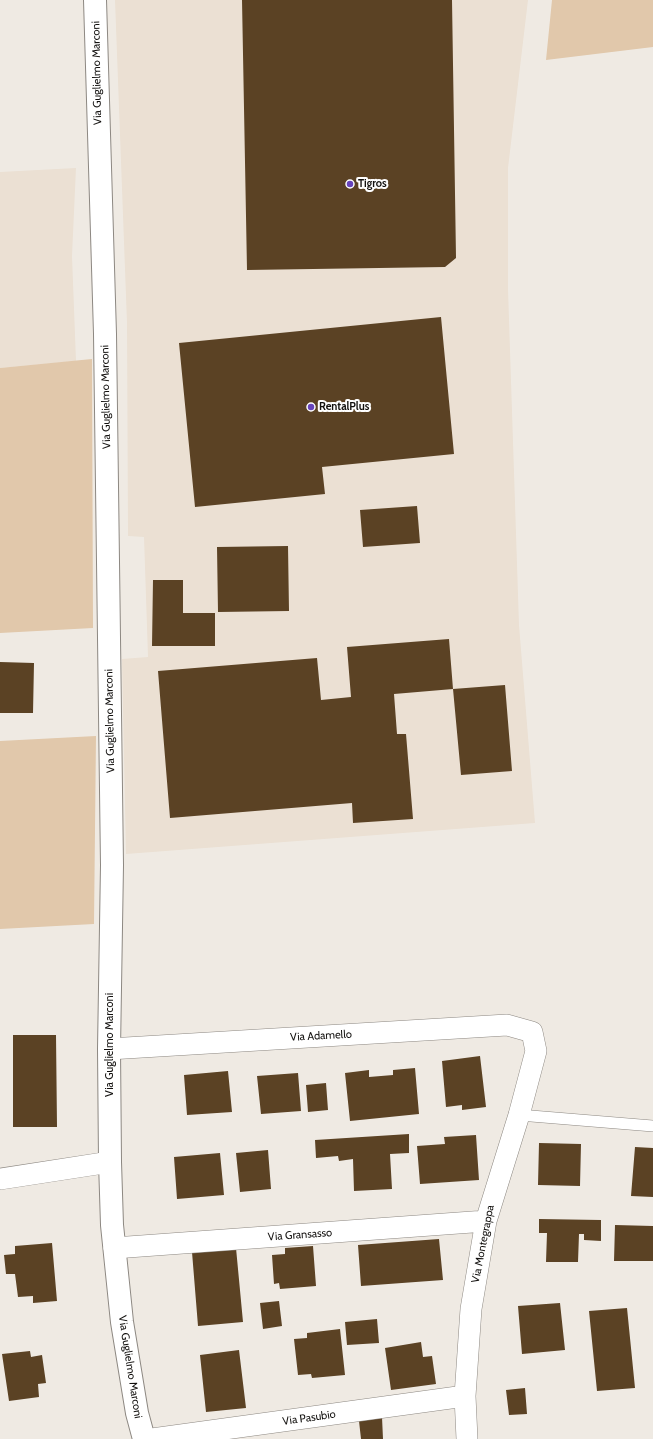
<!DOCTYPE html>
<html>
<head>
<meta charset="utf-8">
<style>
	body { margin:0 }
	canvas { display:block; background:#efeae3 }
</style>
</head>
<body>
<canvas width="653" height="1439"></canvas>
<script>
const ctx = document.querySelector('canvas').getContext('2d');
ctx.lineJoin = 'round';
function fillPath(path, color) {
  ctx.fillStyle = color;
  ctx.fill(path, 'evenodd');
}
function poly(rows) {
  const path = new Path2D();
  for (const r of rows) {
    path.moveTo(r[0], r[1]);
    for (let i = 2; i < r.length; i += 2) path.lineTo(r[i], r[i + 1]);
  }
  return path;
}
function stroke(path, color, width, dash) {
  ctx.strokeStyle = color;
  ctx.lineWidth = width;
  ctx.lineCap = dash ? 'butt' : 'round';
  ctx.setLineDash(dash || []);
  ctx.stroke(path);
}
function write(font, color, halo, rows, align = 'center') {
  ctx.font = font + ' Cabin,sans-serif';
  ctx.lineWidth = 4;
  ctx.setLineDash([]);
  ctx.textBaseline = 'middle';
  ctx.strokeStyle = halo;
  ctx.fillStyle = color;
  for (const [text, x, y, turn = 0] of rows) {
    ctx.save();
    ctx.translate(x, y);
    ctx.rotate((+turn || 0) * Math.PI / 180);
    ctx.textAlign = isNaN(turn) ? turn : align;
    if (halo) ctx.strokeText(text, 0, 0);
    ctx.fillText(text, 0, 0);
    ctx.restore();
  }
}
const built = poly([
	[115,0,528,0,508,168,508,289,519,625,535,823,126,854,122,659,148,657,144,537,128,536,127,323],
	[76,168,72,256,76,361,0,368,0,172]
]);
const green = poly([
	[552,0,653,0,653,47,546,60],
	[92,359,93,628,0,633,0,368],
	[96,736,94,924,0,929,0,741]
]);
const building = poly([
	[242,0,452,0,456,258,445,267,247,270],
	[441,317,454,454,322,467,325,494,195,507,179,343],
	[417,506,420,543,363,547,360,510],
	[288,546,289,611,218,612,217,547],
	[153,580,183,580,183,613,215,613,215,646,152,646],
	[449,639,453,689,394,694,397,734,406,734,413,819,353,823,352,803,170,818,158,671,317,658,321,700,351,697,347,647],
	[0,662,34,663,33,713,0,713],
	[505,685,512,771,461,775,453,689],
	[13,1035,56,1035,57,1127,13,1127],
	[480,1056,486,1107,462,1110,462,1105,446,1107,442,1061],
	[415,1068,419,1114,350,1121,345,1073,369,1070,369,1077,393,1075,393,1070],
	[228,1071,232,1112,187,1115,184,1075],
	[298,1073,301,1111,261,1114,257,1076],
	[326,1083,328,1110,308,1112,306,1085],
	[409,1134,409,1153,390,1154,392,1189,354,1191,353,1159,339,1161,338,1156,316,1158,315,1140],
	[476,1135,479,1180,420,1184,417,1146,445,1144,444,1137],
	[539,1143,581,1144,580,1186,538,1185],
	[635,1147,653,1148,653,1197,631,1196],
	[268,1150,271,1189,240,1192,236,1153],
	[220,1153,224,1195,177,1199,174,1157],
	[539,1219,601,1220,601,1241,584,1240,584,1234,579,1234,578,1262,546,1262,547,1233,539,1233],
	[615,1225,653,1226,653,1261,614,1261],
	[439,1239,443,1280,361,1286,358,1245],
	[52,1243,57,1301,33,1303,33,1296,18,1297,15,1274,6,1274,4,1255,15,1254,15,1246],
	[313,1246,316,1286,280,1289,279,1283,274,1284,272,1255,285,1254,285,1248],
	[236,1248,243,1322,198,1326,192,1252],
	[279,1301,282,1326,263,1329,260,1303],
	[560,1303,565,1350,522,1354,518,1306],
	[627,1308,635,1388,597,1391,589,1311],
	[377,1319,379,1343,347,1345,345,1322],
	[340,1329,345,1375,312,1378,311,1374,298,1375,294,1339,307,1338,307,1333],
	[421,1342,423,1357,432,1356,436,1384,391,1390,385,1348],
	[239,1350,246,1408,206,1412,200,1355],
	[30,1351,31,1357,42,1355,46,1383,38,1384,39,1397,9,1401,2,1354],
	[525,1388,527,1414,509,1415,506,1390],
	[382,1417,383,1439,361,1439,359,1421]
]);
const service = poly([
	[519,1115,653,1126]
]);
const minor = poly([
	[109,1049,507,1025,532,1032,536,1051,519,1115,486,1221,471,1309,465,1396,467,1439],
	[0,1179,110,1162],
	[114,1248,486,1221],
	[152,1439,465,1396]
]);
const tertiary = poly([
	[95,0,105,334,112,865,109,1049,110,1162,112,1225,122,1322,137,1413,144,1439]
]);
const markers = [
	[350,184,4,"#6643bb"],
	[311,407,4,"#6643bb"]
];
const streetNames = [
	["Via Guglielmo Marconi",97,73,-91],
	["Via Guglielmo Marconi",106,397,-91],
	["Via Guglielmo Marconi",110,721,-91],
	["Via Adamello",321,1036,-3],
	["Via Guglielmo Marconi",110,1045,-90],
	["Via Gransasso",300,1235,-4],
	["Via Montegrappa",483,1244,-79],
	["Via Guglielmo Marconi",130,1367,81],
	["Via Pasubio",309,1418,-8]
];
const poiNames = [
	["Tigros",358,184],
	["RentalPlus",319,407]
];
fillPath(built, '#ebe0d3');
fillPath(green, '#e1c8ab');
fillPath(building, '#5b4224');
stroke(service, '#8d8882', 12);
stroke(minor, '#8d8882', 22);
stroke(tertiary, '#8d8882', 24);
stroke(service, '#fff', 11);
stroke(minor, '#fff', 21);
stroke(tertiary, '#fff', 22);
for (const [x, y, r, color] of markers) {
  const dot = new Path2D();
  dot.arc(x, y, r, 0, 2 * Math.PI);
  ctx.fillStyle = color;
  ctx.fill(dot);
  stroke(dot, '#fff', 1.5);
}
write('11px', '#13110f', '#fff', streetNames);
write('bold 11px', '#13110f', '#fff', poiNames, 'left');
</script>
</body>
</html>
